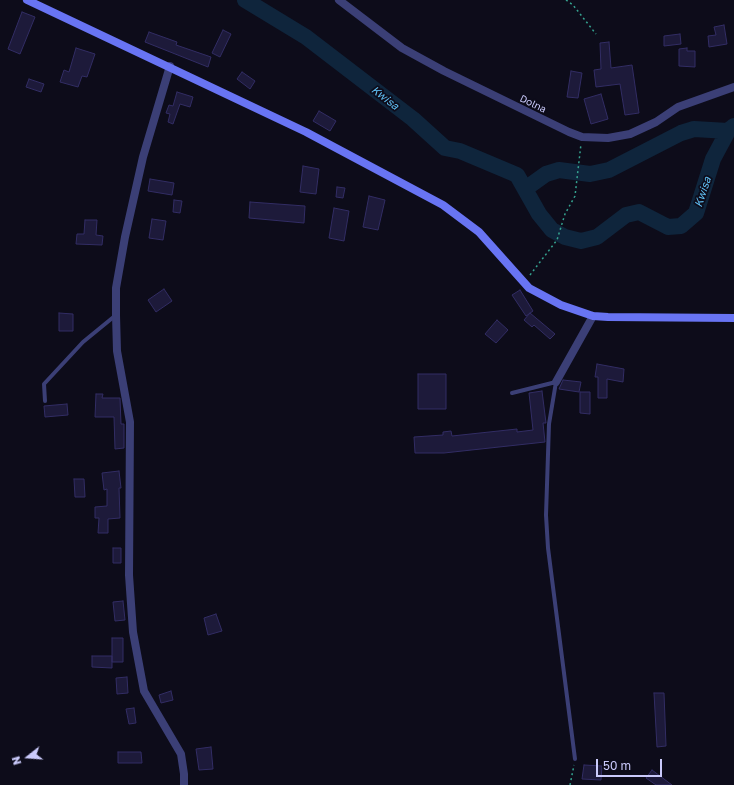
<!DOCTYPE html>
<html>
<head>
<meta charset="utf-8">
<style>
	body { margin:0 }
	#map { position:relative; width:734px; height:785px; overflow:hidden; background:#0d0c1a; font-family:"Golos Text",sans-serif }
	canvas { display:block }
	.north { position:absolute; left:8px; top:737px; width:40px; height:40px; -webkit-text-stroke:3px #0d0c1a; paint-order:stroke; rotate:253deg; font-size:11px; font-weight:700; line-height:16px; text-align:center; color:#cacafb }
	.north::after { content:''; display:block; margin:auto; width:14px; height:18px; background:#cacafb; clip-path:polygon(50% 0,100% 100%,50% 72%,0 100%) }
	.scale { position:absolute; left:596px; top:759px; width:66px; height:18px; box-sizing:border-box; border:2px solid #cacafb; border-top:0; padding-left:5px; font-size:12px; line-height:14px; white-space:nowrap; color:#cacafb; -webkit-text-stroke:3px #0d0c1a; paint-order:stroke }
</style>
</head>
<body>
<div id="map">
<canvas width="734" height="785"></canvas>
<div class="north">N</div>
<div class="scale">50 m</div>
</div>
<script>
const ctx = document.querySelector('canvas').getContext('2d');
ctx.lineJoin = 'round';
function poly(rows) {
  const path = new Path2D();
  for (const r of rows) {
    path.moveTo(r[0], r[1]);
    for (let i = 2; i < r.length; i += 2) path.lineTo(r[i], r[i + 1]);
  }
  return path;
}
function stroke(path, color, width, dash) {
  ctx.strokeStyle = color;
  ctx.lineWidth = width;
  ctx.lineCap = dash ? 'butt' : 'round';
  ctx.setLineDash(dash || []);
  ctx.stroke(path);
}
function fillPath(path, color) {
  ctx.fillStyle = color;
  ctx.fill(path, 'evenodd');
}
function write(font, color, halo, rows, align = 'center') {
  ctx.font = font + ' "Golos Text",sans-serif';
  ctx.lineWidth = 3.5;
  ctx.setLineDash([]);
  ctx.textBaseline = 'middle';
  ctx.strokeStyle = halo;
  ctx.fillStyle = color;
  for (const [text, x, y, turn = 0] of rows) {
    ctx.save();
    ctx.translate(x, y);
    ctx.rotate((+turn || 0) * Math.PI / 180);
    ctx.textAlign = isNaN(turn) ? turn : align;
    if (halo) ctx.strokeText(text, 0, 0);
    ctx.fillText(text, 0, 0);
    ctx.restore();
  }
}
const river = poly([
	[245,0,306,37,413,119,445,148,460,151,517,175,539,214,552,230,565,237,581,241,597,237,626,215,639,212,668,227,681,226,696,213,713,159,728,131,734,126],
	[525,189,546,174,559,170,590,174,609,170,681,133,694,129,728,131]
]);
const building = poly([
	[22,12,35,17,20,54,8,49,22,12],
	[724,25,727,44,709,47,708,36,716,35,714,27,724,25],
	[223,30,231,34,220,57,212,53,223,30],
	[149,32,177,42,176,45,211,57,208,67,145,42,149,32],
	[680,34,681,44,664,46,664,36,680,34],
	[609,42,611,68,632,65,639,113,625,115,620,84,596,87,594,70,601,69,600,43,609,42],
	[76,48,95,54,87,77,82,76,78,87,60,82,64,70,69,72,76,48],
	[687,48,687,51,695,51,695,67,679,66,679,49,687,48],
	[571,71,582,73,578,98,567,97,571,71],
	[242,72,255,81,250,89,237,79,242,72],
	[29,79,44,84,41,92,26,87,29,79],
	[177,92,193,97,190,107,180,104,173,124,168,122,170,114,166,113,169,105,173,106,177,92],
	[601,94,608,119,591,124,584,99,601,94],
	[319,111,336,121,330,131,313,121,319,111],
	[303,166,319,169,316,194,300,192,303,166],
	[150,179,174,183,172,195,148,191,150,179],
	[337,187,345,188,343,198,336,197,337,187],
	[369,196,385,200,378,230,363,227,369,196],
	[174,200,182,201,180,213,173,212,174,200],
	[250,202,305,206,304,223,249,218,250,202],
	[334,208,349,211,344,241,329,238,334,208],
	[152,219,166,221,163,240,149,238,152,219],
	[85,220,97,220,96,235,103,236,102,245,76,244,77,234,84,234,85,220],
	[164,289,172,301,156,312,148,300,164,289],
	[520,290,533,311,526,316,512,295,520,290],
	[59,313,73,314,73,331,59,331,59,313],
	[530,313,555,334,550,339,534,325,532,327,524,320,530,313],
	[497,320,508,330,496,343,485,334,497,320],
	[597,364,624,369,623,382,607,379,607,398,598,398,598,377,595,377,597,364],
	[418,374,446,374,446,409,418,409,418,374],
	[563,380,581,382,579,392,559,389,563,380],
	[542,391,546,423,543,423,545,442,444,453,415,453,414,437,443,435,443,432,451,431,452,436,517,429,517,432,533,430,529,393,542,391],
	[580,392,590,392,590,414,580,413,580,392],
	[96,394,103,394,102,398,120,398,121,424,124,424,124,448,115,449,114,417,95,417,96,394],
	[67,404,68,415,45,417,44,406,67,404],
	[119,471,121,488,119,488,120,518,108,519,108,533,98,533,99,518,95,518,95,507,107,506,107,489,104,490,102,473,119,471],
	[74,479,84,479,85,497,75,497,74,479],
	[113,548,121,548,121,563,113,563,113,548],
	[123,601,125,620,115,621,113,602,123,601],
	[216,614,222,631,208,635,204,618,216,614],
	[112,638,123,638,123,662,112,662,112,638],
	[92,656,112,656,112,668,92,667,92,656],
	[127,677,128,693,117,694,116,678,127,677],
	[171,691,173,700,161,703,159,695,171,691],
	[654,693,664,693,666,746,657,747,654,693],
	[134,708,136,723,129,724,126,709,134,708],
	[211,747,213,769,199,770,196,749,211,747],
	[118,752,141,752,142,763,118,763,118,752],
	[584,765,602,766,601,780,582,779,584,765],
	[652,770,672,785,656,785,646,778,652,770]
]);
const path = poly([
	[566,0,573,5,596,34],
	[530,275,557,240,565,214,575,196,581,144],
	[570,785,574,765]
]);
const service = poly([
	[512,393,556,382,549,424,546,515,548,548,575,759],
	[45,401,44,384,83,342,116,315]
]);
const minor = poly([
	[339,0,402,48,444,71,569,132,582,137,608,138,630,134,656,122,678,107,734,87],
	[170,66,143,157,125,237,116,288,116,315,117,351,130,422,129,575,133,632,144,691,181,754,184,774,184,785],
	[556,382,593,316]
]);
const secondary = poly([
	[27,0,306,132,443,205,479,232,529,288,561,305,593,316,608,317,734,318]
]);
const streetNames = [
	["Dolna",533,104,26]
];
const waterNames = [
	["Kwisa",385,98,38],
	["Kwisa",703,192,-72]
];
stroke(river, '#0f253c', 16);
fillPath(building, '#1d1a3a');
stroke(building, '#322d64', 1);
stroke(path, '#35a390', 1.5, [2, 3]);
stroke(service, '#3b3f76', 4);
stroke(minor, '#3b3f76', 8);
stroke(secondary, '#6874f3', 8);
write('10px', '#cacafb', '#0d0c1a', streetNames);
write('italic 11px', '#60bff3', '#0d0c1a', waterNames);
</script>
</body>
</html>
